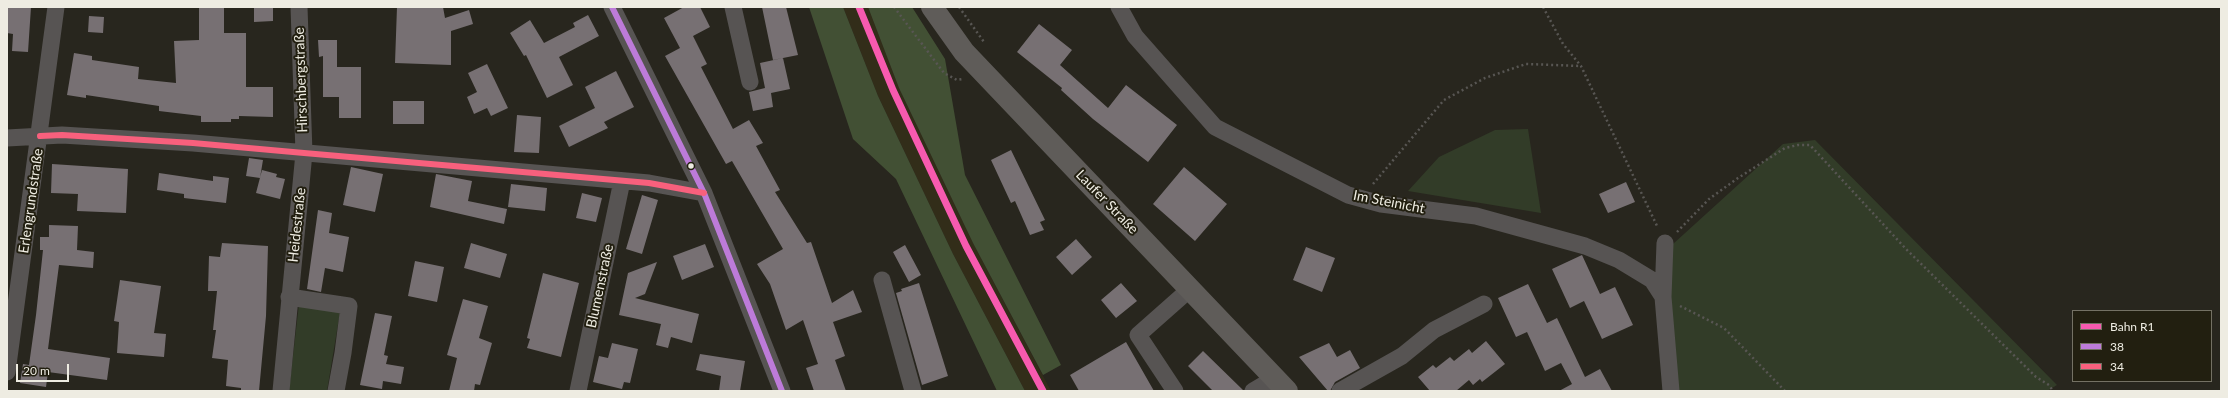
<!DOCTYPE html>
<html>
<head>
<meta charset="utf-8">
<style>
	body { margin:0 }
	#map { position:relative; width:2228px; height:398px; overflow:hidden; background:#28261e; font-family:Lato,sans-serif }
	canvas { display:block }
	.frame { position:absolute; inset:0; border:8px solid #eeece2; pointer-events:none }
	.legend { position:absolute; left:2072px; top:310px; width:140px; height:72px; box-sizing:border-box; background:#221f10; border:1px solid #747164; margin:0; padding:5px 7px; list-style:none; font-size:12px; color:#eeece2 }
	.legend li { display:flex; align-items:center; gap:8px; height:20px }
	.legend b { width:20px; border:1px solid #747164 }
	.scale { position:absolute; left:16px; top:364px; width:53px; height:18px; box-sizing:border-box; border:2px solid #eeece2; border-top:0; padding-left:5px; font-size:12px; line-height:14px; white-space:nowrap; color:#eeece2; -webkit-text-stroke:3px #221f10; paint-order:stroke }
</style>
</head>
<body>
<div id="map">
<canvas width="2228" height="398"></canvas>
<div class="frame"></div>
<ul class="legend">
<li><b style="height:5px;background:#f75aaf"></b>Bahn R1</li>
<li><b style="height:5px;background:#bd7bd9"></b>38</li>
<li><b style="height:5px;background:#f8607d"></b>34</li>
</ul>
<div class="scale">20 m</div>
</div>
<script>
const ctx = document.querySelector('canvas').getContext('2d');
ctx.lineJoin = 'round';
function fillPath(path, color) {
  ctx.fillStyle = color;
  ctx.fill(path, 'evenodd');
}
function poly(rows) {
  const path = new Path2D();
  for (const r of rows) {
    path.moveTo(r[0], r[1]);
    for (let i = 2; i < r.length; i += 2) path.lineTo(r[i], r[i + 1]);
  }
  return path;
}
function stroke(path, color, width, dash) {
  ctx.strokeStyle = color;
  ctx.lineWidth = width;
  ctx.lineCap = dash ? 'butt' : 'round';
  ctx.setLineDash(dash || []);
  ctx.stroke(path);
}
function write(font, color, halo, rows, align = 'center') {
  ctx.font = font + ' Lato,sans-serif';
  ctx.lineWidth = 4;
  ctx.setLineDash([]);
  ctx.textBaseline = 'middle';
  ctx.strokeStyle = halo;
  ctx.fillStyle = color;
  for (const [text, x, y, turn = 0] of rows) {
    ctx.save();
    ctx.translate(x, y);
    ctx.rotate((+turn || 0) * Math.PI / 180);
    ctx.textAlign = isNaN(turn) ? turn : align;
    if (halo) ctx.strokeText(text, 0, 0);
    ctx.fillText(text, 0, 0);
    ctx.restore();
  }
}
const built = poly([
	[843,7,868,7,899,88,973,243,1051,391,1025,391,953,254,878,96]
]);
const green = poly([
	[1528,129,1541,213,1408,191,1439,157,1495,130],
	[1815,140,2057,385,2047,391,1676,391,1668,294,1673,244,1783,144],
	[299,304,340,312,327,391,289,391]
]);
const forest = poly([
	[809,7,843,7,878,96,953,254,1025,391,997,391,896,179,853,139],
	[868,7,912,7,945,59,965,175,1061,365,1043,375,973,243,899,88]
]);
const building = poly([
	[7,7,31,7,28,52,12,51,13,34,7,33],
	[199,7,224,7,224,33,246,33,246,87,273,87,273,117,239,116,239,119,231,119,231,122,201,122,201,116,159,111,159,106,86,95,86,98,67,95,74,53,92,56,92,60,139,67,138,79,176,83,174,41,199,40],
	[254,7,273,7,273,21,254,22],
	[397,7,443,7,445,18,469,10,473,24,451,31,451,65,395,63],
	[684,7,700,7,710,27,693,36,707,64,701,67,733,129,749,120,763,143,756,146,780,190,775,192,807,243,811,242,832,303,853,290,862,312,833,322,845,356,835,360,846,391,814,391,806,368,818,364,803,320,786,330,770,284,757,264,783,249,732,161,726,164,665,56,680,48,664,18],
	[762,7,786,7,798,55,773,60],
	[588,15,599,36,559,57,573,85,547,98,526,55,524,56,510,33,530,20,544,43,575,27,573,23],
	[89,16,104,17,103,33,88,32],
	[1039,24,1072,50,1060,65,1108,108,1126,85,1177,125,1148,162,1093,119,1061,90,1062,88,1017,52],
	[318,40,337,40,337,67,361,67,361,118,339,118,339,97,323,97,323,56,319,57],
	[783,58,790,89,771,93,773,107,753,111,749,92,765,88,760,63],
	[487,64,508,108,491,116,487,108,474,114,467,97,477,92,468,73],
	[616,71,634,107,604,122,608,128,569,147,559,126,595,108,585,87],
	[393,101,424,101,424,124,393,124],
	[517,115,541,117,539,153,514,152],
	[1011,150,1045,220,1040,222,1044,230,1030,235,1015,201,1011,203,991,160],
	[249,158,263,160,260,178,246,176],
	[52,164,128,169,126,213,77,211,78,194,51,193],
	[351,167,383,174,375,212,343,205],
	[1184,167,1227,204,1195,241,1153,204],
	[262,170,277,174,276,177,285,179,280,199,256,193],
	[159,173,213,181,213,176,229,178,226,203,184,198,184,194,157,190],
	[436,174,472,181,468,201,507,209,504,224,430,207],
	[1626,182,1635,202,1608,213,1599,194],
	[511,184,547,188,545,211,508,207],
	[582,193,602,198,596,222,576,218],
	[642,195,658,200,642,254,626,249],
	[318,210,332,213,329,233,349,237,343,272,325,268,321,292,307,289],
	[49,225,78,226,77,250,94,252,93,268,59,265,48,349,110,358,107,380,48,372,46,387,20,383,23,364,29,365,36,315,43,250,40,250,40,237,49,237],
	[1076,239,1092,257,1072,275,1056,257],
	[222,243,268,246,266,316,259,391,241,391,241,388,226,386,228,360,212,358,216,330,213,330,217,291,208,291,209,256,220,257],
	[471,243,507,254,500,278,464,268],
	[705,244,714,267,682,280,673,256],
	[905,245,921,275,909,282,893,252],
	[1306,247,1335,258,1322,292,1293,280],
	[1582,255,1600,294,1615,287,1633,325,1602,339,1584,301,1570,308,1552,269],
	[415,261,444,267,437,302,408,296],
	[657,262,645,294,635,298,699,314,692,343,671,337,668,348,656,345,661,324,619,315,628,273],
	[543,273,579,283,561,357,527,348,530,339,527,338],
	[120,280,161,286,154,333,166,334,164,357,117,353,119,322,114,321],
	[919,283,948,376,922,385,896,293,902,291,901,289],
	[1121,283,1137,301,1116,318,1101,300],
	[1528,284,1547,323,1557,318,1585,377,1600,369,1612,391,1559,391,1572,384,1561,363,1545,371,1527,332,1516,337,1498,298],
	[463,299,488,306,479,338,492,343,480,385,475,384,474,391,449,391,457,358,447,355],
	[375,313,392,316,384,355,388,356,386,364,404,367,401,384,383,381,382,389,360,385],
	[1486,341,1505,364,1482,382,1480,379,1473,385,1469,380,1456,391,1430,391,1418,377,1433,365,1436,368,1450,357,1454,361,1469,349,1472,353],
	[1126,342,1154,391,1079,391,1070,375],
	[612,343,638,349,630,383,624,382,622,389,593,382,599,356,608,358],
	[1329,343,1337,357,1350,350,1360,368,1335,382,1330,391,1328,391,1299,357],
	[1203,351,1243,390,1243,391,1213,391,1188,366],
	[700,354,745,361,740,391,719,391,721,376,696,370]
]);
const path = poly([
	[894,7,944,73,957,80,963,79],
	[959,7,984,42],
	[1543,7,1563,44,1581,66,1658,228],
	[1373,184,1444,100,1485,78,1526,64,1581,66],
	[1677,232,1709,199,1738,178,1785,148,1798,145,1810,145,1906,249,2036,377,2049,385,2053,391],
	[1680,306,1724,328,1785,391]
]);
const minor = poly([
	[612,7,704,193,782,391],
	[733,7,750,82],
	[1119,7,1135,36,1215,127,1348,195,1381,204,1476,216,1585,246,1619,260,1652,280,1663,297],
	[7,138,62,135,193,143,649,183,704,193],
	[1665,243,1663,297,1671,391],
	[882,280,913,391],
	[289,297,349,306,343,353,336,391],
	[7,372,56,7],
	[281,391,304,153,299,7],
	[578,391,622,181],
	[1175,391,1138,335,1190,289],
	[1253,391,1275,378],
	[1340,391,1402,356,1434,330,1484,304]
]);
const major = poly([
	[932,7,964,52,1287,391]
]);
const bus1 = poly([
	[612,7,704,193,782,391]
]);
const bus2 = poly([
	[40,136,62,135,193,143,304,153,649,183,704,193]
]);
const rail1 = poly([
	[859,7,893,90,966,246,1043,391]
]);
const markers = [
	[691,166,3.5,"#eeece2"]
];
const streetNames = [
	["Hirschbergstraße",301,80,-92],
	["Erlengrundstraße",31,201,-82],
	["Laufer Straße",1107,202,46],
	["Im Steinicht",1389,202,11],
	["Heidestraße",297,225,-84],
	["Blumenstraße",600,286,-78]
];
fillPath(built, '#322d19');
fillPath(green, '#323c28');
fillPath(forest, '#425034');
fillPath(building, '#777073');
stroke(path, '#585653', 2.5, [2, 3]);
stroke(minor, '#575453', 17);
stroke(major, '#5f5c59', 22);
stroke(bus1, '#bd7bd9', 6);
stroke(bus2, '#f8607d', 6);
stroke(rail1, '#f75aaf', 7);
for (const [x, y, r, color] of markers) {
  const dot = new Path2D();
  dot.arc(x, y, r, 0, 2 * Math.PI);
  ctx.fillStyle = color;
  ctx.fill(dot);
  stroke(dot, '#221f10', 1.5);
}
write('14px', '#eeece2', '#221f10', streetNames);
</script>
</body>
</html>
